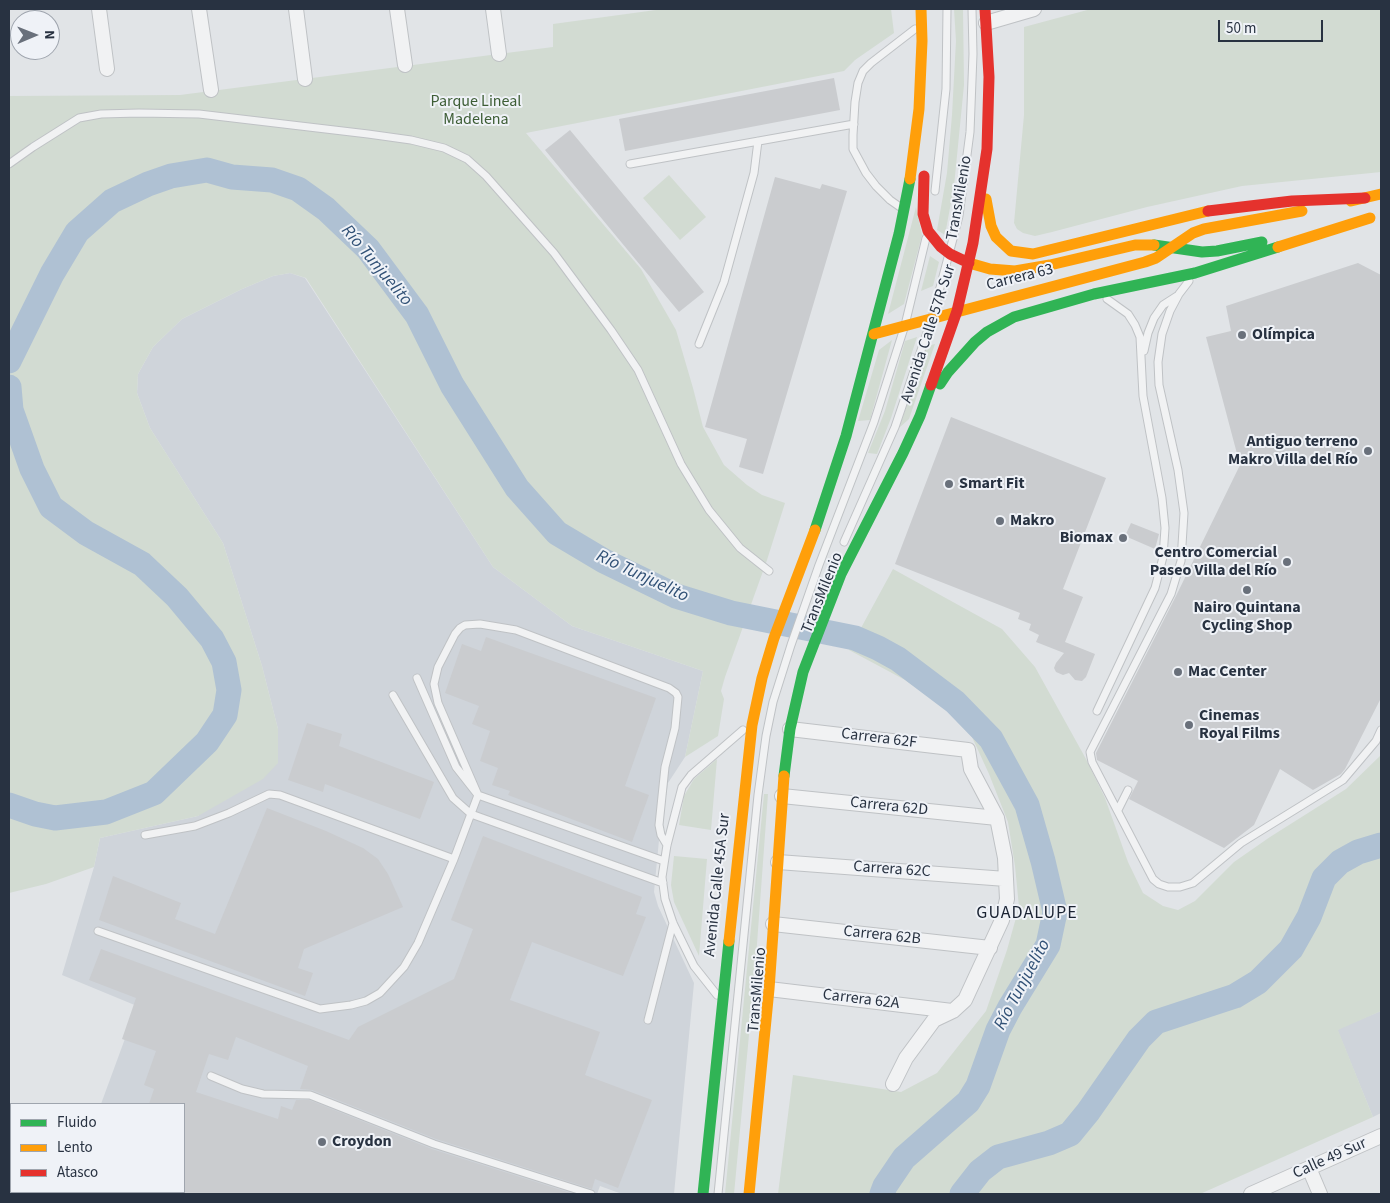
<!DOCTYPE html>
<html>
<head>
<meta charset="utf-8">
<style>
	body { margin:0 }
	#map { position:relative; width:1390px; height:1203px; overflow:hidden; background:#e1e4e7; font-family:"Source Sans 3",sans-serif }
	canvas { display:block }
	.frame { position:absolute; inset:0; border:10px solid #283241; pointer-events:none }
	.legend { position:absolute; left:10px; top:1103px; width:175px; height:90px; box-sizing:border-box; background:#eff2f7; border:1px solid #9fa5ae; margin:0; padding:6px 9px; list-style:none; font-size:15px; color:#283241 }
	.legend li { display:flex; align-items:center; gap:10px; height:25px }
	.legend b { width:25px; border:1px solid #9fa5ae }
	.north { position:absolute; left:10px; top:10px; width:50px; height:50px; box-sizing:border-box; background:#eff2f7; border:1px solid #9fa5ae; border-radius:50%; rotate:89deg; font-size:14px; font-weight:700; line-height:20px; text-align:center; color:#283241 }
	.north::after { content:''; display:block; margin:auto; width:18px; height:22px; background:#69707b; clip-path:polygon(50% 0,100% 100%,50% 72%,0 100%) }
	.scale { position:absolute; left:1218px; top:20px; width:105px; height:22px; box-sizing:border-box; border:2px solid #283241; border-top:0; padding-left:6px; font-size:15px; line-height:18px; white-space:nowrap; color:#283241; -webkit-text-stroke:4px #eff2f7; paint-order:stroke }
</style>
</head>
<body>
<div id="map">
<canvas width="1390" height="1203"></canvas>
<div class="frame"></div>
<ul class="legend">
<li><b style="height:6px;background:#30b455"></b>Fluido</li>
<li><b style="height:6px;background:#ff9f0a"></b>Lento</li>
<li><b style="height:6px;background:#e5322d"></b>Atasco</li>
</ul>
<div class="north">N</div>
<div class="scale">50 m</div>
</div>
<script>
const ctx = document.querySelector('canvas').getContext('2d');
ctx.lineJoin = 'round';
function fillPath(path, color) {
  ctx.fillStyle = color;
  ctx.fill(path, 'evenodd');
}
function poly(rows) {
  const path = new Path2D();
  for (const r of rows) {
    path.moveTo(r[0], r[1]);
    for (let i = 2; i < r.length; i += 2) path.lineTo(r[i], r[i + 1]);
  }
  return path;
}
function stroke(path, color, width, dash) {
  ctx.strokeStyle = color;
  ctx.lineWidth = width;
  ctx.lineCap = dash ? 'butt' : 'round';
  ctx.setLineDash(dash || []);
  ctx.stroke(path);
}
function write(font, color, halo, rows, align = 'center') {
  ctx.font = font + ' "Source Sans 3",sans-serif';
  ctx.lineWidth = 4;
  ctx.setLineDash([]);
  ctx.textBaseline = 'middle';
  ctx.strokeStyle = halo;
  ctx.fillStyle = color;
  for (const [text, x, y, turn = 0] of rows) {
    ctx.save();
    ctx.translate(x, y);
    ctx.rotate((+turn || 0) * Math.PI / 180);
    ctx.textAlign = isNaN(turn) ? turn : align;
    if (halo) ctx.strokeText(text, 0, 0);
    ctx.fillText(text, 0, 0);
    ctx.restore();
  }
}
const built = poly([
	[290,273,305,278,493,567,572,626,703,671,685,757,668,783,659,840,654,892,658,906,694,983,674,1194,622,1194,600,1186,597,1194,68,1194,69,1192,184,1192,184,1104,101,1104,137,1006,62,975,94,867,100,838,198,816,278,729,262,666,223,543,150,428,137,393,138,374,153,347,182,319,242,289,273,276],
	[1381,1011,1381,1113,1373,1117,1337,1029]
]);
const green = poly([
	[663,9,891,9,894,33,855,60,844,71,526,133,641,269,676,330,693,388,703,427,724,465,747,485,762,495,785,503,767,560,725,677,721,691,724,699,718,736,685,757,703,671,572,626,493,567,306,278,290,273,273,276,242,289,182,319,153,347,138,374,137,393,150,428,223,543,262,666,278,729,278,763,263,779,198,816,100,838,94,867,46,884,9,893,9,96,180,95,553,47,553,24],
	[954,9,963,9,964,85,954,186,945,235,937,230,947,173,952,115,956,41],
	[1091,9,1381,9,1381,172,1242,186,1147,207,1052,232,1035,236,1023,233,1017,229,1014,223,1024,115,1024,27],
	[669,175,706,217,680,240,643,198],
	[916,207,922,235,904,304,888,314],
	[930,256,939,262,933,286,921,291],
	[917,337,891,418,877,454,868,453,885,411,905,341],
	[892,340,870,420,858,421,879,350],
	[935,344,909,419,899,428,927,346],
	[893,569,1002,629,1035,667,1086,759,1105,798,1128,862,1143,893,1163,906,1178,910,1195,901,1234,862,1270,837,1346,789,1381,755,1381,1011,1338,1030,1373,1117,1200,1194,778,1194,793,1075,901,1092,937,1073,986,1011,1007,950,1019,907,1015,866,1008,822,989,774,972,737,944,708,905,680,849,650],
	[717,759,711,830,679,825,684,796,694,779],
	[764,794,768,794,755,971,734,1194,725,1194],
	[674,856,707,859,699,956,674,902,671,885]
]);
const river = poly([
	[9,361,52,274,77,232,112,201,148,184,171,176,207,170,232,177,272,180,298,189,326,209,368,249,417,315,452,385,517,488,557,533,604,561,676,596,731,613,855,638,878,648,898,659,955,702,991,739,1027,805,1043,861,1055,912,1048,945,1010,1007,998,1030,978,1086,968,1102,904,1158,885,1186,882,1194],
	[9,387,11,410,32,469,51,507,86,533,142,564,177,597,212,639,224,662,229,690,225,715,207,742,154,793,106,812,55,818,35,814,9,805],
	[962,1194,980,1171,998,1157,1049,1143,1070,1134,1088,1112,1139,1039,1156,1022,1235,996,1258,982,1291,949,1309,917,1324,878,1340,862,1358,852,1381,845]
]);
const building = poly([
	[834,78,840,110,625,151,619,119],
	[570,130,704,292,679,312,545,150],
	[775,177,820,189,822,184,847,191,763,474,739,467,747,439,705,427],
	[1358,263,1381,275,1381,698,1345,769,1341,774,1313,790,1280,769,1254,825,1224,848,1129,799,1138,781,1097,760,1096,753,1176,596,1240,465,1206,337,1231,331,1226,306],
	[951,417,1106,478,1063,589,1083,597,1065,642,1095,654,1086,677,1082,681,1075,680,1069,673,1063,675,1056,672,1054,668,1056,663,1064,653,1036,642,1039,635,1029,630,1031,624,1018,619,1020,613,895,564],
	[1131,523,1159,534,1155,549,1125,536],
	[486,637,656,698,625,786,649,795,632,842,508,795,510,791,492,785,498,768,480,761,490,731,472,724,479,706,445,693,462,644,481,651],
	[307,723,342,734,339,746,434,782,420,819,325,784,323,792,288,780],
	[267,808,326,831,363,848,378,859,388,874,403,907,304,949,298,968,313,973,305,996,99,920,113,876,181,903,175,919,215,934],
	[483,836,642,897,636,914,646,917,623,976,532,942,510,1000,600,1032,585,1075,652,1100,618,1188,595,1179,592,1189,436,1139,312,1090,300,1089,308,1066,236,1037,228,1060,209,1054,196,1092,278,1119,281,1106,292,1110,296,1100,309,1100,432,1149,574,1194,184,1194,184,1104,149,1104,154,1089,144,1085,156,1051,122,1039,136,998,89,980,101,949,349,1040,358,1027,454,979,473,929,451,920]
]);
const lane = poly([
	[9,164,33,147,79,118,101,114,139,113,199,114,368,134,411,140,444,148,467,159,486,176,554,253,611,330,638,370,681,464,709,510,740,548,769,571],
	[630,164,854,124],
	[935,191,946,89,947,9],
	[900,207,890,200,876,186,866,173,853,149,853,135,855,102,858,83,863,71,871,63,915,29],
	[1189,281,1179,294,1170,311,1162,334,1158,362,1159,385,1178,470,1184,513,1181,561,1171,594,1090,752,1092,762,1153,879,1159,884,1168,887,1180,887,1193,883,1241,843,1343,780,1376,741,1381,730],
	[699,344,724,282,754,173,758,141],
	[1144,351,1148,333,1154,318,1163,305,1177,296],
	[844,542,895,427,932,318,959,216,970,132,973,54,972,9],
	[417,678,456,767,478,795,664,861],
	[393,695,453,798,471,814,663,883],
	[1097,711,1155,588,1163,557,1165,528,1162,498,1143,396,1140,337,1135,325,1128,314,1107,299],
	[1118,810,1128,790],
	[145,835,195,826,229,813,269,794,280,795,454,859],
	[98,931,320,1009,351,1005,366,1001,380,993,404,967,418,943,454,859,478,795,438,703,434,684,438,667,455,634,460,628,465,625,480,624,516,630,669,688,676,693,678,697,675,728,665,767,659,825,661,835,667,845],
	[717,995,694,966,673,923,665,899,662,877,667,845,682,787,691,775,743,730],
	[648,1020,673,923],
	[211,1076,242,1089,263,1094,310,1095,434,1144,591,1194],
	[9,1108,11,1108],
	[718,1194,758,795,766,736,773,702,791,645,819,565,874,422,905,325,926,238]
]);
const street = poly([
	[99,9,107,69],
	[199,9,211,90],
	[296,9,305,79],
	[397,9,405,65],
	[493,9,499,54],
	[986,23,1034,9],
	[790,729,968,750,971,769,997,818,1005,858,1006,879,1007,899,1002,920,965,1000,953,1011,934,1020,906,1058,893,1084],
	[782,796,997,818],
	[778,862,1006,879],
	[773,924,990,948],
	[769,989,952,1011],
	[1309,1168,1320,1194],
	[1251,1194,1381,1136]
]);
const fast = poly([
	[1154,245,1202,252,1217,251,1262,242],
	[940,384,948,372,975,342,987,332,1014,317,1094,294,1195,273,1278,247],
	[815,530,846,436,899,234,910,179],
	[784,776,790,729,803,672,841,574,903,453,920,416,931,385],
	[703,1194,729,941]
]);
const slow = poly([
	[910,179,919,109,922,41,921,9],
	[986,199,991,226,996,237,1011,251,1033,254,1208,211],
	[1351,201,1381,194],
	[1278,247,1370,218],
	[969,263,990,269,1015,271,1050,265,1135,245,1154,245],
	[874,334,1145,262,1156,258,1193,233,1204,229,1302,211],
	[729,941,752,725,762,678,774,638,815,530],
	[749,1194,769,989,784,776]
]);
const jam = poly([
	[924,176,923,214,928,231,941,247,950,254,969,263],
	[1208,211,1292,201,1365,198],
	[931,385,957,311,973,243,987,149,989,77,985,9]
]);
const markers = [
	[1242,335,5,"#69707b"],
	[1368,451,5,"#69707b"],
	[949,484,5,"#69707b"],
	[1000,521,5,"#69707b"],
	[1123,538,5,"#69707b"],
	[1287,562,5,"#69707b"],
	[1247,590,5,"#69707b"],
	[1178,672,5,"#69707b"],
	[1189,725,5,"#69707b"],
	[322,1142,5,"#69707b"]
];
const parkNames = [
	["Parque Lineal",476,102],
	["Madelena",476,120]
];
const streetNames = [
	["TransMilenio",960,198,-80],
	["Carrera 63",1020,278,-14],
	["Avenida Calle 57R Sur",929,334,-72],
	["TransMilenio",823,593,-68],
	["Carrera 62F",879,739,7],
	["Carrera 62D",889,807,6],
	["Carrera 62C",892,870,4],
	["Avenida Calle 45A Sur",718,885,-84],
	["Carrera 62B",882,936,6],
	["TransMilenio",758,990,-85],
	["Carrera 62A",861,1000,7],
	["Calle 49 Sur",1330,1159,-24]
];
const poiNames = [
	["Olímpica",1252,335],
	["Antiguo terreno",1358,442,"right"],
	["Makro Villa del Río",1358,460,"right"],
	["Smart Fit",959,484],
	["Makro",1010,521],
	["Biomax",1113,538,"right"],
	["Centro Comercial",1277,553,"right"],
	["Paseo Villa del Río",1277,571,"right"],
	["Nairo Quintana",1247,608,"center"],
	["Cycling Shop",1247,626,"center"],
	["Mac Center",1188,672],
	["Cinemas",1199,716],
	["Royal Films",1199,734],
	["Croydon",332,1142]
];
const waterNames = [
	["Río Tunjuelito",376,266,50],
	["Río Tunjuelito",642,577,25],
	["Río Tunjuelito",1023,985,-62]
];
const neighbourhoodNames = [
	["GUADALUPE",1027,914]
];
fillPath(built, '#cfd4da');
fillPath(green, '#d2dbd2');
stroke(river, '#afc1d3', 25);
fillPath(building, '#cacccf');
stroke(lane, '#bfc2c5', 9);
stroke(street, '#bfc2c5', 16);
stroke(lane, '#f1f2f3', 7);
stroke(street, '#f1f2f3', 14);
stroke(fast, '#30b455', 11);
stroke(slow, '#ff9f0a', 11);
stroke(jam, '#e5322d', 11);
for (const [x, y, r, color] of markers) {
  const dot = new Path2D();
  dot.arc(x, y, r, 0, 2 * Math.PI);
  ctx.fillStyle = color;
  ctx.fill(dot);
  stroke(dot, '#eff2f7', 2);
}
write('16px', '#3d5d35', '#eff2f7', parkNames);
write('16px', '#283241', '#eff2f7', streetNames);
write('bold 16px', '#283241', '#eff2f7', poiNames, 'left');
write('italic 18px', '#315176', '#eff2f7', waterNames);
ctx.letterSpacing = '1px';
write('18px', '#1a2332', '#eff2f7', neighbourhoodNames);
ctx.letterSpacing = '0px';
</script>
</body>
</html>
